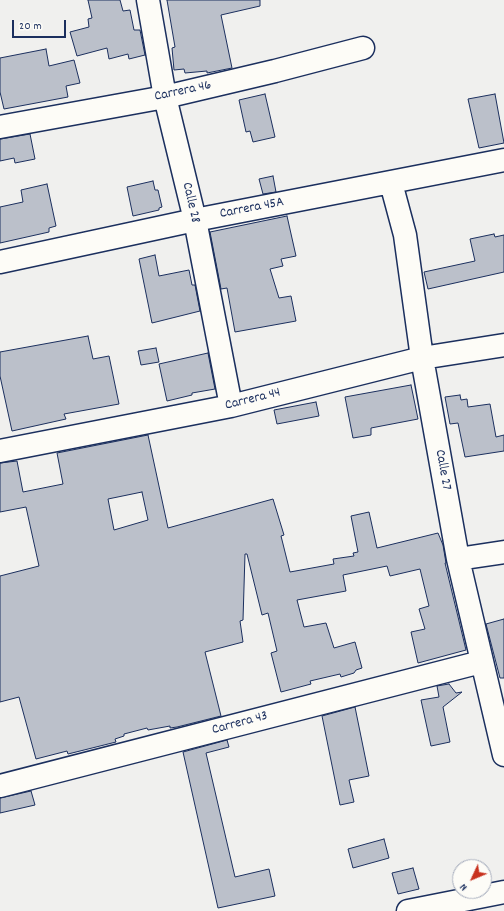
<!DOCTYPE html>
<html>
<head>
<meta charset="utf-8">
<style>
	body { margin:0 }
	#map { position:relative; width:504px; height:911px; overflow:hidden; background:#f0f0ee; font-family:Dekko,sans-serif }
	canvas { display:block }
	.north { position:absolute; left:452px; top:859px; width:40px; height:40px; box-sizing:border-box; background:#fdfcf7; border:1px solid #a3aaba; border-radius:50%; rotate:226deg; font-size:11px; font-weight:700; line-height:16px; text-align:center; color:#1b2f5e }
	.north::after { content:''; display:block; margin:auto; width:14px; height:18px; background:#c8321e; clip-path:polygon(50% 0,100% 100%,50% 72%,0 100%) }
	.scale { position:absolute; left:12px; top:20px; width:54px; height:18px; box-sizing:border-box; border:2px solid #1b2f5e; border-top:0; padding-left:5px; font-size:12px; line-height:14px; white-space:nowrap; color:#1b2f5e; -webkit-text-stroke:3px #fdfcf7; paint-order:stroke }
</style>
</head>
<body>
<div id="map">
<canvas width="504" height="911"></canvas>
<div class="north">N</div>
<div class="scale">20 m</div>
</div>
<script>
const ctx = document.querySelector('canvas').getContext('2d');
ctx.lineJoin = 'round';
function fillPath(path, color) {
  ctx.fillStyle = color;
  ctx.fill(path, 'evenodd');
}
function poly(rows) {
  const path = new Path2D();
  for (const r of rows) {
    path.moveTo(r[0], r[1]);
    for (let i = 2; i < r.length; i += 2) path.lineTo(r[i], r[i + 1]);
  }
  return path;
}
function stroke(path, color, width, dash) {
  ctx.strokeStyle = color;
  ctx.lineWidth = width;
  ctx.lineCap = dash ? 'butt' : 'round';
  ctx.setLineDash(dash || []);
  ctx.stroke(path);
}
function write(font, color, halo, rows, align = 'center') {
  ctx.font = font + ' Dekko,sans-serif';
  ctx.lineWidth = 4;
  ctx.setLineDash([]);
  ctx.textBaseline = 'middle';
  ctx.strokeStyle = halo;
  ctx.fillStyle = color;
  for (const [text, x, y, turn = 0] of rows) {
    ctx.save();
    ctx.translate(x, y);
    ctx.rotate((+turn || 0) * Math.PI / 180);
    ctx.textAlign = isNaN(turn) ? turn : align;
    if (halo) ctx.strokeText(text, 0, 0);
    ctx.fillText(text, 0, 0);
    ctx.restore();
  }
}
const building = poly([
	[88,0,120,0,123,11,130,10,134,30,140,30,145,55,129,59,128,54,109,59,107,48,77,56,70,32,89,27,88,19,92,18,88,0],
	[167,0,260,0,260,6,221,15,232,68,207,73,207,71,185,73,184,69,174,70,172,48,175,47,167,0],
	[46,49,49,66,74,60,80,83,66,86,68,97,4,109,0,92,0,58,46,49],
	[265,94,275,137,253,142,250,131,246,132,239,100,265,94],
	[495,94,504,143,479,148,468,99,495,94],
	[30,134,35,159,15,163,14,158,0,161,0,139,30,134],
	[273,176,276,192,263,194,259,179,273,176],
	[153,181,155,190,158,190,162,207,159,208,159,210,133,216,127,187,153,181],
	[47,184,56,226,49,228,49,232,0,243,0,207,23,202,21,190,47,184],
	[287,216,296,256,281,259,283,266,270,269,279,298,291,296,296,321,235,332,227,288,221,289,210,232,287,216],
	[494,234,495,237,504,235,504,272,428,289,424,272,475,261,470,239,494,234],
	[155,255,159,276,189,270,192,285,195,285,200,311,152,323,139,259,155,255],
	[88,336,93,359,109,356,119,404,64,414,66,419,12,431,0,376,0,352,88,336],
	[156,348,159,362,141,365,138,351,156,348],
	[208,353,215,389,192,393,192,395,167,401,159,364,208,353],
	[411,385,418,419,371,428,371,435,353,438,345,397,411,385],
	[460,395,461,400,467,399,468,407,490,404,496,437,504,435,504,451,465,457,458,423,450,424,445,397,460,395],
	[316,402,319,416,277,424,274,410,316,402],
	[148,435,168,528,273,499,284,535,281,536,290,572,334,564,333,559,354,556,353,553,358,552,351,516,369,512,377,548,438,533,443,545,446,563,445,563,466,650,418,663,411,632,425,629,419,609,429,606,420,569,390,576,387,566,343,575,346,591,297,600,304,627,326,623,334,648,355,642,362,668,356,670,354,673,341,677,340,674,310,681,311,684,281,692,271,653,277,651,268,613,262,615,247,554,245,554,243,620,240,621,243,642,205,652,221,716,177,727,170,728,170,726,148,730,147,728,124,734,124,736,115,739,116,742,68,754,67,751,36,759,19,697,0,702,0,576,39,566,26,507,0,512,0,463,17,461,23,492,63,484,57,453,148,435],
	[142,492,148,520,114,530,108,499,142,492],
	[504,619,504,678,500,678,486,624,504,619],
	[449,684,456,693,462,692,443,707,450,742,431,746,421,700,439,697,437,686,449,684],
	[355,707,369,776,349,780,354,802,340,805,322,716,355,707],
	[227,740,229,747,206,753,235,877,269,869,275,896,218,908,183,752,227,740],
	[31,791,35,805,0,813,0,798,31,791],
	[384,839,389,858,353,868,348,849,384,839],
	[413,868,419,889,398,894,392,873,413,868]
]);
const minor = poly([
	[148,0,165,97,195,220,231,406],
	[0,127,165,97,275,71,363,48],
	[391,183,405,235,422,358,458,559,504,755],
	[0,262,195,220,504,160],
	[0,451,231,406,422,358,504,345],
	[458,559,504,552],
	[0,786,481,662],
	[408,911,504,892]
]);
const streetNames = [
	["Carrera 46",183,92,-12],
	["Calle 28",190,203,77],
	["Carrera 45A",252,209,-11],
	["Carrera 44",253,400,-14],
	["Calle 27",442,470,80],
	["Carrera 43",240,724,-15]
];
fillPath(building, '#bbc0ca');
stroke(building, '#1b2f5e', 1);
stroke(minor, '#1b2f5e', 25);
stroke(minor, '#fdfcf7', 22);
write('14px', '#1b2f5e', '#fdfcf7', streetNames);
</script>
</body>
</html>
